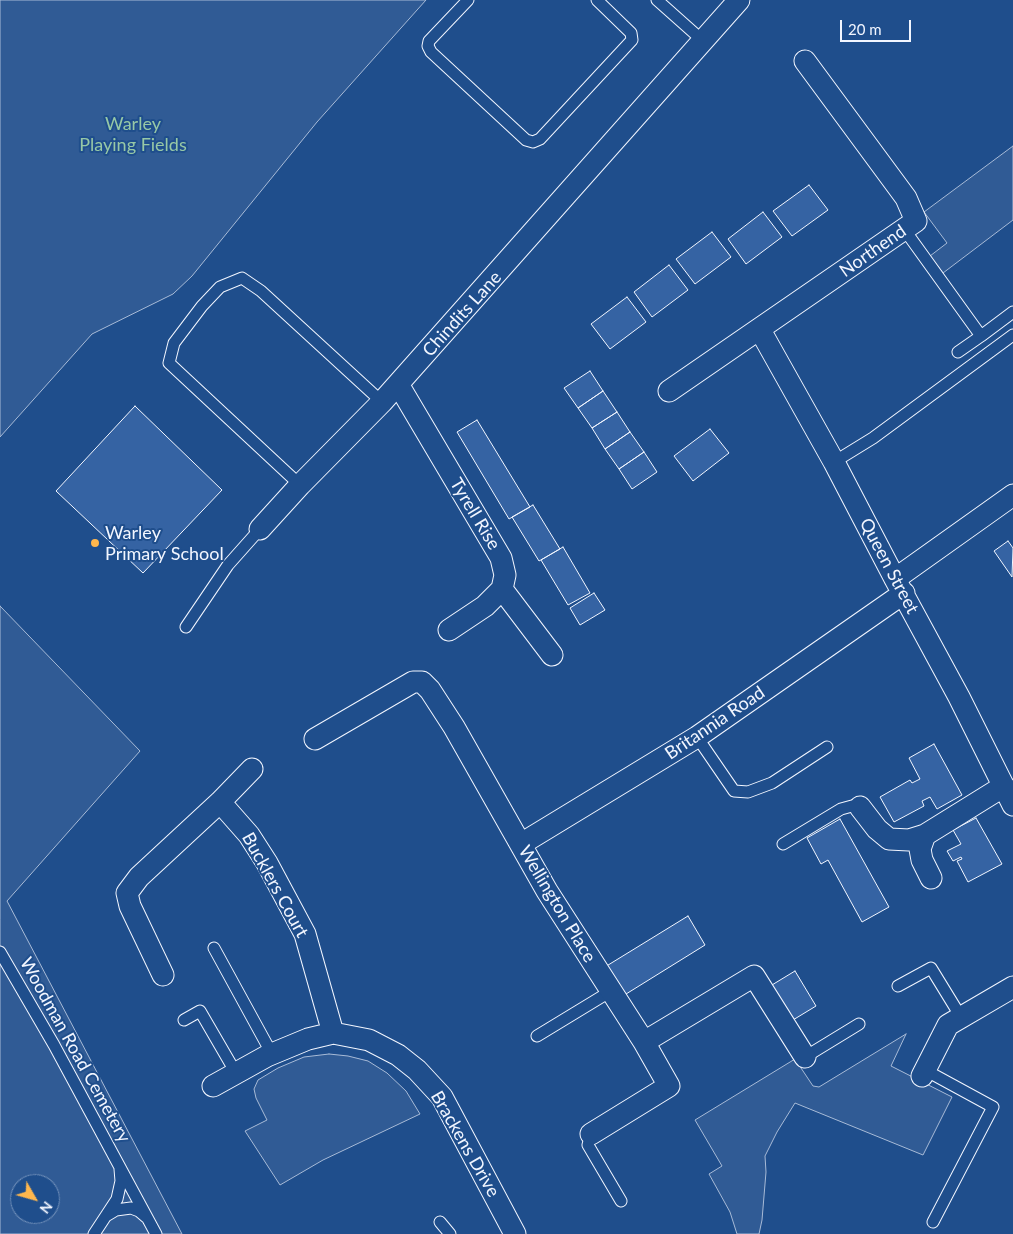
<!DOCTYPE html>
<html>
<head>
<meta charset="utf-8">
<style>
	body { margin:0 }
	#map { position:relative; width:1013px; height:1234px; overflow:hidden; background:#1f4e8c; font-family:Lato,sans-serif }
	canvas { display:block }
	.north { position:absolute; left:10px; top:1174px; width:50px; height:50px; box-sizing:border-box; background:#1f4e8c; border:1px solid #7391ba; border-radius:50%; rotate:128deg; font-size:14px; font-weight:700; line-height:20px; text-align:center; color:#f2f6ff }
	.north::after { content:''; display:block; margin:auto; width:18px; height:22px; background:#ffb74d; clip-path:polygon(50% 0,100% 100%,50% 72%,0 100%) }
	.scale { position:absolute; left:840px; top:20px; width:71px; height:22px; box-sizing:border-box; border:2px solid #f2f6ff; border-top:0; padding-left:6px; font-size:15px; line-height:18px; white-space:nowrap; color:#f2f6ff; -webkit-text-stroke:4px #1f4e8c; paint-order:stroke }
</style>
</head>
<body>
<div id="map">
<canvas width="1013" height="1234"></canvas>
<div class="north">N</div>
<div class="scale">20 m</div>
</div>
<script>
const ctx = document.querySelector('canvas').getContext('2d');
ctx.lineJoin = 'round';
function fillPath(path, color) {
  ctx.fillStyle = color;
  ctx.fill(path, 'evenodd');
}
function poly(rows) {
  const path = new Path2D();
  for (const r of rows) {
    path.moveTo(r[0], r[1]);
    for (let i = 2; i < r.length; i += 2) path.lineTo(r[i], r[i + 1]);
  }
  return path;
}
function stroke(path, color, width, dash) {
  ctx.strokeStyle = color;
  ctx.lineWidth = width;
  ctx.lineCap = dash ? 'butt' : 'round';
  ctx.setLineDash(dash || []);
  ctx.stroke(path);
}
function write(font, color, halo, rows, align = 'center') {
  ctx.font = font + ' Lato,sans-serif';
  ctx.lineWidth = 4;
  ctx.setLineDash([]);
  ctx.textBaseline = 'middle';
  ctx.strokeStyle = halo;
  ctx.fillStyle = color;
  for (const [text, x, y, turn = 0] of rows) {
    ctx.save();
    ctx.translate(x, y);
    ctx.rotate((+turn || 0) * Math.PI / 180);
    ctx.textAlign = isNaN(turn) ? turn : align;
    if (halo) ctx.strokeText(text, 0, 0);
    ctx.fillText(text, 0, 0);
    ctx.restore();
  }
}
const green = poly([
	[0,0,426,0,317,122,192,276,173,294,92,334,0,437,0,0],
	[1013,146,1013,220,943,273,930,256,947,243,924,212,1013,146],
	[0,606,140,751,7,901,182,1234,0,1234,0,606],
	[20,1184,50,1184,50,1214,20,1214,20,1184],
	[906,1034,891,1066,952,1097,923,1155,795,1103,777,1132,765,1156,766,1172,762,1220,759,1234,737,1234,730,1212,709,1174,722,1166,695,1120,795,1059,813,1086,819,1087,906,1034],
	[329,1054,348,1056,368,1061,387,1073,406,1091,420,1114,323,1160,280,1185,245,1131,267,1120,256,1098,254,1089,258,1080,278,1068,304,1057,329,1054]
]);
const building = poly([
	[809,185,828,210,792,236,773,211,809,185],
	[763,212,782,237,746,264,728,239,763,212],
	[712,232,731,257,695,284,676,259,712,232],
	[669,265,688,290,652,317,634,292,669,265],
	[627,297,646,322,610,349,591,324,627,297],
	[590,371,603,391,578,408,564,388,590,371],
	[603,391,617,412,592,428,578,408,603,391],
	[135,406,222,490,143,573,56,491,135,406],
	[617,412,630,432,605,449,592,428,617,412],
	[477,420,530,507,509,519,457,432,477,420],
	[710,429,729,453,693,481,674,456,710,429],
	[630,432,644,452,619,469,605,449,630,432],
	[644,452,657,472,632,489,619,469,644,452],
	[533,505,560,549,539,561,512,517,533,505],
	[1008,541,1013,548,1012,577,994,551,1008,541],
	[563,547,590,593,568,605,541,560,563,547],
	[594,593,605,610,580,625,570,608,594,593],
	[934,744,962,795,937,809,930,797,922,801,924,806,894,822,880,797,910,780,912,783,920,779,909,758,934,744],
	[976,818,1002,864,968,882,957,861,962,859,961,857,953,861,947,851,961,844,953,830,976,818],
	[840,819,889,907,862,922,828,860,821,864,807,838,840,819],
	[688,916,705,945,618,999,600,970,688,916],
	[795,971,816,1006,788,1023,767,988,795,971]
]);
const service = poly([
	[468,0,429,41,428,46,431,52,526,140,533,142,540,139,632,40,631,33,597,0],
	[657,0,702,40],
	[904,229,981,336,1013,312],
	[958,352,981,336],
	[834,462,873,438,1013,335],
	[300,485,169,363,174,343,202,306,220,287,242,278,261,291,382,402],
	[186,627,228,565,260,529],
	[697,737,734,791,748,792,772,783,827,747],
	[783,844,841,809,852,806,860,807],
	[214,948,272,1054],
	[0,952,54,1045,156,1234],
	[898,986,931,968,961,1017],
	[184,1020,200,1011,236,1073],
	[537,1036,611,991],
	[805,1057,859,1024],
	[925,1070,993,1107,933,1222],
	[591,1134,588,1145,621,1201],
	[106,1216,116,1210,131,1208,139,1211,146,1217],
	[440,1222,450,1234],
	[94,1234,117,1199,121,1181,120,1169]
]);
const minor = poly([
	[760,330,834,462,895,579,959,697,1013,805],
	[398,384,501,558,505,575,502,589,485,606,449,630],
	[669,391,916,221,906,198,805,61],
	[260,529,300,485,382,402,739,0],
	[895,579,1013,495],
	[502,589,552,655],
	[315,739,413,682,422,682,430,690,454,727,547,891,644,1042,669,1086,591,1134],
	[220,802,249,835,267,863,305,934,333,1033],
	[860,807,877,829,889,839,909,840,925,835,1004,786],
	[925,835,920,849,922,860,931,878],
	[521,844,697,737,904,593],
	[163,975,130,906,127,893,139,877,220,802,252,769],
	[644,1042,754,976,805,1057],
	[922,1076,948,1025,1013,987],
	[213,1086,267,1056,308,1039,333,1033,369,1040,398,1055,417,1070,442,1097,515,1234]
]);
const markers = [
	[95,543,5,"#ffb74d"]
];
const parkNames = [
	["Warley",133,124],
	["Playing Fields",133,145]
];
const streetNames = [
	["Northend",873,251,-35],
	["Chindits Lane",462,314,-48],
	["Tyrell Rise",475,514,59],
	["Queen Street",889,566,62],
	["Britannia Road",715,723,-34],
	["Bucklers Court",275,885,61],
	["Wellington Place",557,904,59],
	["Woodman Road Cemetery",75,1050,61],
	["Brackens Drive",465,1144,60]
];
const poiNames = [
	["Warley",105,533],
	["Primary School",105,554]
];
fillPath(green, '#305b95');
stroke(green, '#a8bbd7', 1);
fillPath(building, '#3563a3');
stroke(building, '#f2f6ff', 1);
stroke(service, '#f2f6ff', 13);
stroke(minor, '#f2f6ff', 23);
stroke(service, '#1f4e8c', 11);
stroke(minor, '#1f4e8c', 21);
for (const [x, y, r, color] of markers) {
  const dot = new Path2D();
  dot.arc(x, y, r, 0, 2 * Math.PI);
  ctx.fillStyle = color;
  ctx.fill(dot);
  stroke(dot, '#1f4e8c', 2);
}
write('18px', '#97c8a6', '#1f4e8c', parkNames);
write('18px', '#f2f6ff', '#1f4e8c', streetNames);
write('18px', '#f2f6ff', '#1f4e8c', poiNames, 'left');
</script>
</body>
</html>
